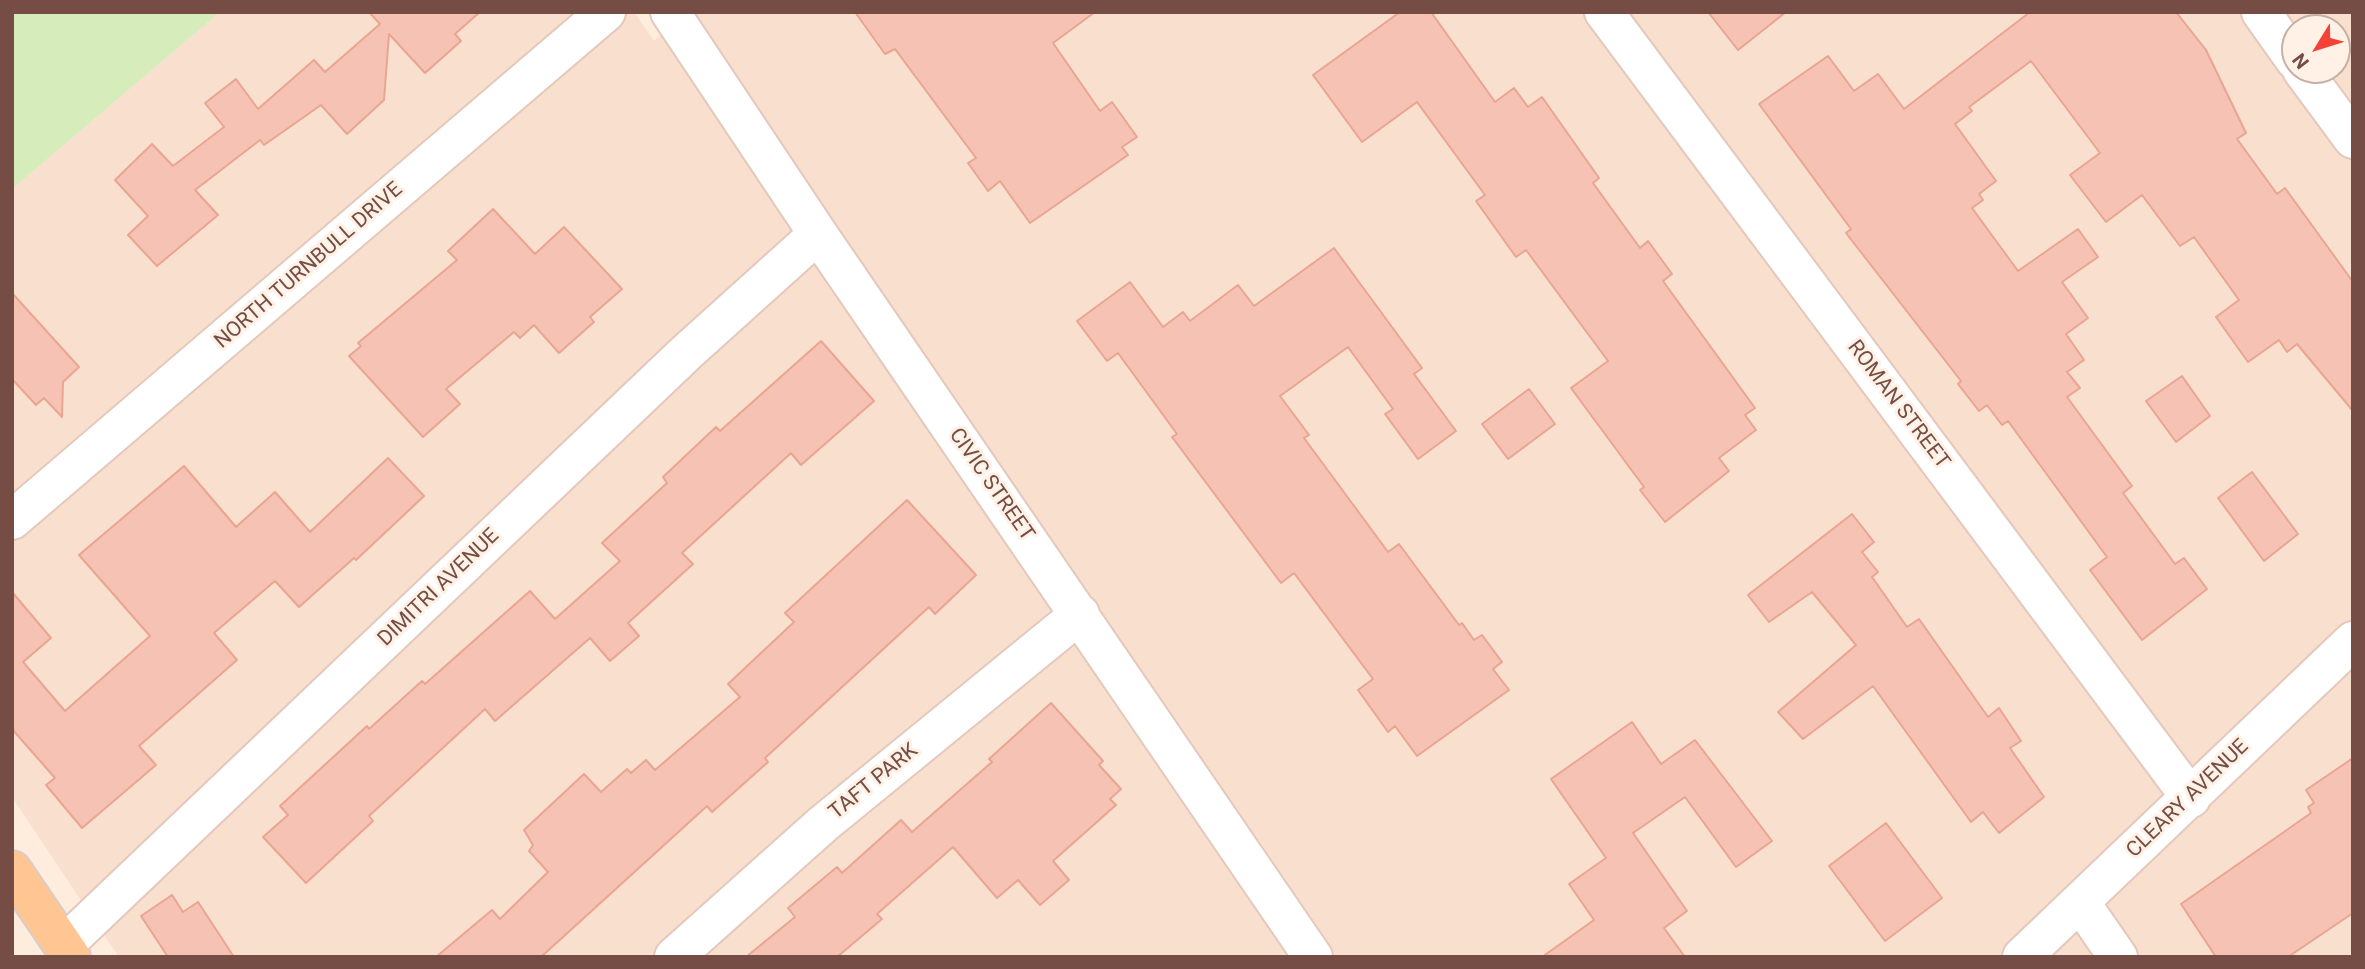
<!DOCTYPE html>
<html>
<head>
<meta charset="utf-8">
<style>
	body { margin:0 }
	#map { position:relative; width:2365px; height:969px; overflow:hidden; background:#feecdd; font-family:Roboto,sans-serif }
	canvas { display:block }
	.frame { position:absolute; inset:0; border:14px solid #754d44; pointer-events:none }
	.north { position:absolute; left:2281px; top:14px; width:70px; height:70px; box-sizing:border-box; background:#fff1e5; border:2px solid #c8afa5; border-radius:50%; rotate:232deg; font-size:19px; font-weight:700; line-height:28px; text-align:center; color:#754d44 }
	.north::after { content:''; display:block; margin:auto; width:24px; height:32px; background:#f44237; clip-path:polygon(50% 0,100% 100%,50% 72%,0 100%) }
</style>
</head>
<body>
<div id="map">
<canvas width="2365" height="969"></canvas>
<div class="frame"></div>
<div class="north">N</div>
</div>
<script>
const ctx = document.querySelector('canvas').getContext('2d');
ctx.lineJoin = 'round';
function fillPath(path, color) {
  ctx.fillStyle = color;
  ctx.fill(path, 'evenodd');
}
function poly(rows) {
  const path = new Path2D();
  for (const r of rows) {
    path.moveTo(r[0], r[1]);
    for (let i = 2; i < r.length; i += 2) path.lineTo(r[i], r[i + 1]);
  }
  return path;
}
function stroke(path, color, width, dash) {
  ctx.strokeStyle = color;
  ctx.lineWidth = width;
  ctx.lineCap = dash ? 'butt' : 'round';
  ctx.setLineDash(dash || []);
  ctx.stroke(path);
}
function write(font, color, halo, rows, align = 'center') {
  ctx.font = font + ' Roboto,sans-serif';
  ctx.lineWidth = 6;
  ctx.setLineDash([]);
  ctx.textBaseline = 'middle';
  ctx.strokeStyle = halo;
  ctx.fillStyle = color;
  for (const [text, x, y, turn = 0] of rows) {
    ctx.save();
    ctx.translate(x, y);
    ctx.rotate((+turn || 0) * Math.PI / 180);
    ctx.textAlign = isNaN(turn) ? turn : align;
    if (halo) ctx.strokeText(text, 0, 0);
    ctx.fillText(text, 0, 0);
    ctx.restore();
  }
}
const residential = poly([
	[220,12,634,12,654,41,688,12,2353,12,2353,957,119,957,12,797,12,189],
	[2295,28,2337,28,2337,70,2295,70]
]);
const green = poly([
	[12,12,220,12,12,189]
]);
const building = poly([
	[369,12,480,12,455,34,461,41,425,73,389,34,384,100,347,134,321,105,264,145,260,140,195,190,218,215,157,266,128,235,148,216,115,180,152,144,173,166,224,127,205,103,236,79,258,109,314,60,325,72,380,24,369,12],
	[855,12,1095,12,1053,43,1100,111,1112,102,1137,137,1122,147,1128,155,1030,223,1000,181,988,191,968,163,976,158,895,49,885,54,855,12],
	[1400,12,1431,12,1495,102,1514,88,1528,107,1542,97,1599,178,1593,183,1640,248,1648,241,1672,274,1663,281,1755,408,1745,415,1756,430,1719,458,1729,471,1665,522,1640,490,1644,487,1571,388,1608,361,1526,250,1516,257,1476,201,1485,195,1417,102,1362,142,1313,75,1400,12],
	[1708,12,1786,12,1738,50,1708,12],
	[2030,12,2176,12,2206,50,2246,133,2237,139,2277,194,2285,188,2353,282,2353,411,2297,344,2287,352,2279,340,2248,362,2216,317,2239,300,2194,237,2180,246,2142,195,2106,222,2070,175,2100,153,2031,61,1969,107,1972,111,1955,124,1996,181,1979,194,1983,200,1972,208,2018,271,2078,229,2098,257,2062,282,2088,318,2066,334,2084,360,2067,372,2080,388,2067,397,2132,486,2123,493,2175,564,2184,558,2207,589,2142,640,2090,570,2107,557,2008,421,2002,425,1987,405,1979,411,1958,384,1961,381,1846,233,1851,229,1759,104,1828,56,1854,91,1878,74,1904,109,2030,12],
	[493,209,535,254,564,227,622,289,590,317,594,322,559,353,534,325,520,338,514,332,446,389,460,404,423,437,349,356,361,346,358,343,457,260,448,251,493,209],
	[1334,248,1422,368,1414,374,1456,431,1418,459,1385,414,1393,409,1348,347,1280,396,1309,435,1304,438,1388,552,1399,544,1459,625,1462,623,1474,640,1482,635,1502,662,1493,669,1509,690,1417,756,1395,726,1388,732,1358,690,1373,679,1294,573,1281,583,1172,437,1177,434,1118,353,1107,361,1077,321,1130,282,1163,327,1183,312,1190,321,1238,285,1254,306,1334,248],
	[12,293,79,367,63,382,62,417,44,398,36,405,12,379,12,293],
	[821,341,874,401,801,465,791,453,682,553,693,564,628,623,639,636,610,661,590,638,495,721,485,709,369,816,373,821,306,883,263,837,288,815,280,806,367,726,369,729,422,681,425,684,530,591,555,619,620,561,602,543,667,483,663,477,716,427,720,431,821,341],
	[2182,376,2210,416,2176,442,2146,401,2182,376],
	[1529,389,1555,424,1508,459,1482,424,1529,389],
	[388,458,424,496,356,560,354,558,299,607,275,581,214,633,237,660,139,746,156,765,82,828,46,785,55,778,12,729,12,592,51,638,23,662,65,711,150,636,79,555,184,466,236,527,275,492,310,532,388,458],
	[2252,472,2298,534,2264,561,2218,498,2252,472],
	[907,500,976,575,935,614,929,607,765,758,768,762,712,812,707,806,541,957,436,957,492,910,500,919,548,872,529,851,533,845,524,830,584,774,601,792,627,769,631,773,646,760,655,770,740,697,728,684,794,622,785,613,907,500],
	[1852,514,1874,542,1862,552,1878,572,1872,577,1907,627,1919,619,1988,717,1999,708,2021,741,2010,748,2044,797,1999,833,1983,812,1971,822,1873,686,1803,739,1778,712,1856,645,1812,592,1769,622,1748,595,1852,514],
	[1051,703,1103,761,1099,765,1121,789,1110,799,1116,805,1053,861,1069,880,1040,905,1018,880,997,898,953,847,877,914,882,919,837,957,746,957,795,917,788,908,837,867,842,873,901,820,912,832,992,762,989,759,1051,703],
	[1632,722,1661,764,1695,740,1772,841,1736,867,1685,797,1633,833,1687,911,1664,928,1685,957,1542,957,1594,920,1569,884,1606,858,1551,779,1632,722],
	[2353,758,2353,913,2288,957,2216,957,2181,904,2311,813,2308,807,2314,803,2306,790,2353,758],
	[1886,823,1942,898,1885,941,1829,866,1886,823],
	[172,895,183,912,198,902,234,957,168,957,141,916,172,895]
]);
const minor = poly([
	[670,12,818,234,1313,957],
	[1604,12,2191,798],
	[2261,12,2295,60],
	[2302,70,2353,139],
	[12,520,606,12],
	[2080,902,2118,957],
	[64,945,687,352,818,234],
	[674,957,823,824,1080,614],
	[2022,957,2353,641]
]);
const major = poly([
	[12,870,71,957]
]);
const streetNames = [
	["NORTH TURNBULL DRIVE",309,266,-41],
	["ROMAN STREET",1898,405,53],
	["CIVIC STREET",991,485,55],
	["DIMITRI AVENUE",439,588,-44],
	["TAFT PARK",874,782,-39],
	["CLEARY AVENUE",2188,799,-44]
];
fillPath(residential, '#f8dfce');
fillPath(green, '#d7ecbb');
fillPath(building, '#f6c2b3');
stroke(building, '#eaa592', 2);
stroke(minor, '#e4c8bc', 42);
stroke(major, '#d8cdcb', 42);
stroke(minor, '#fff', 38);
stroke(major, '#ffc593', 38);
write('21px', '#754d44', '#fff1e5', streetNames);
</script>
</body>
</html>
